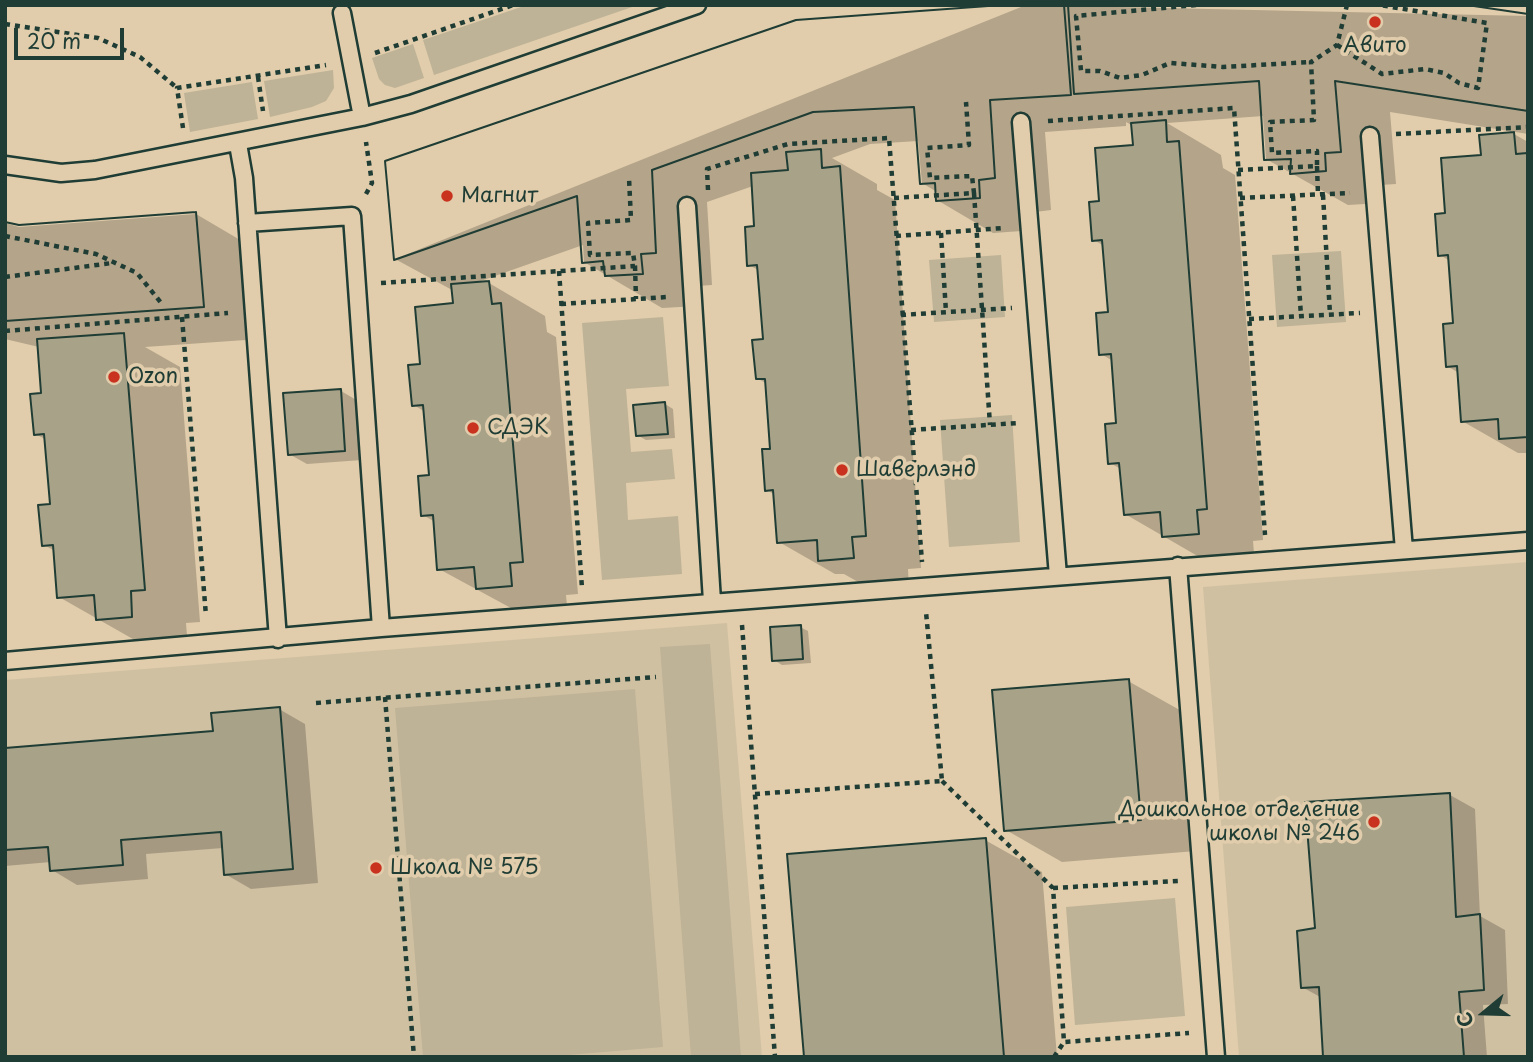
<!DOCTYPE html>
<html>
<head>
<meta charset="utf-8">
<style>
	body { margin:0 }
	#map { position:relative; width:1533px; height:1062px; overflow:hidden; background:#e1cdac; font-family:"Playpen Sans",sans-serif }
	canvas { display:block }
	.frame { position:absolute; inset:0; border:7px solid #1f3d34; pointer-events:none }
	.north { position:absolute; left:1449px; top:978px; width:70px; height:70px; -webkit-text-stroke:5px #e1cdac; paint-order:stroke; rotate:251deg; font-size:19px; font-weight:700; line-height:28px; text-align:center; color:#1f3d34 }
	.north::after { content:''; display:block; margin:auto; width:24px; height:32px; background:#1f3d34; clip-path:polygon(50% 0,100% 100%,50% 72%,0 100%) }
	.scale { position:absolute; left:14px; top:28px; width:110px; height:32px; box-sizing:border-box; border:4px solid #1f3d34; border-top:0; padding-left:9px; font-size:21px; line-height:24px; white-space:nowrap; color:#1f3d34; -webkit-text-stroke:5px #e1cdac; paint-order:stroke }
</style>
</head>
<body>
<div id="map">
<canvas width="1533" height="1062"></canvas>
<div class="frame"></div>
<div class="north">С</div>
<div class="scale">20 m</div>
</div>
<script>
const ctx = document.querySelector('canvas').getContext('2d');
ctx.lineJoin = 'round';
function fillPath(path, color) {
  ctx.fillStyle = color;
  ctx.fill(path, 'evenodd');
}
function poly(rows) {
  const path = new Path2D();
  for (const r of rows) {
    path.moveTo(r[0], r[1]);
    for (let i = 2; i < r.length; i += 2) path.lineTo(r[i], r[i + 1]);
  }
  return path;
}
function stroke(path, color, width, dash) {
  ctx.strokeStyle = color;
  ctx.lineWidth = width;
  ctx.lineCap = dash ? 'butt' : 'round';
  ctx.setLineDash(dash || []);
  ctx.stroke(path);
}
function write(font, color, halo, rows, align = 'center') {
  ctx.font = font + ' "Playpen Sans",sans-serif';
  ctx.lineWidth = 7;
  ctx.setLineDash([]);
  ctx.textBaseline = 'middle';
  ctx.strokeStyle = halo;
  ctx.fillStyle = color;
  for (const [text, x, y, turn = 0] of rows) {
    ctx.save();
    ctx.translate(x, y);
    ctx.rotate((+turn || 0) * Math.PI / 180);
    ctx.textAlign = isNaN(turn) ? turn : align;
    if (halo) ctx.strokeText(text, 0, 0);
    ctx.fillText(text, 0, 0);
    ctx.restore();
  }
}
const built = poly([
	[1528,562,1528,1057,1239,1057,1203,587],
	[727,623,762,1057,5,1057,5,680]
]);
const green = poly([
	[527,5,638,5,434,75,423,40],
	[413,44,424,78,395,88,385,85,379,79,372,58],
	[333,70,334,88,326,101,312,107,270,117,264,81],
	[252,82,258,119,190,132,184,93],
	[1341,251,1346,322,1277,327,1272,255],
	[1001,255,1005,317,934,322,929,260],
	[663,317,669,386,626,389,631,452,672,449,675,479,626,483,628,520,678,516,682,574,602,580,582,323],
	[1012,415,1020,542,949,547,940,420],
	[710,644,741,1057,691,1057,660,647],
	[635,689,663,1047,545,1057,423,1057,395,708],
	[1175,898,1185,1016,1075,1025,1066,907]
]);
const shadow = poly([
	[1026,5,1528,16,1528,134,1390,112,1396,184,1380,185,1381,203,1348,205,1266,159,1263,116,1167,123,1221,155,1223,168,1235,175,1263,540,1253,541,1255,566,1220,569,1125,514,1121,469,1110,463,1118,424,1113,361,1101,354,1109,314,1104,246,1094,240,1101,203,1134,146,1133,126,1126,122,1126,126,1045,132,1051,210,1035,212,1036,230,993,233,937,200,937,192,922,183,918,141,870,144,832,158,877,184,877,190,895,200,921,568,908,569,909,590,876,592,844,574,835,574,779,542,775,495,767,490,772,450,767,384,757,378,764,340,760,271,749,265,756,228,753,186,707,202,712,285,697,286,698,306,662,308,584,262,583,245,475,283,489,283,545,316,547,332,556,337,578,594,566,595,568,617,533,620,439,569,435,522,423,515,431,476,425,412,414,405,422,366,455,305,454,291,395,259],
	[1514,134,1528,142,1528,453,1518,453,1462,421,1459,373,1447,366,1455,325,1450,261,1440,255,1447,215,1483,157],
	[196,214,252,247,260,339,145,347,180,367,200,622,186,623,188,649,154,651,59,597,55,551,44,545,52,505,45,439,35,434,43,395,39,347,5,339,5,223,19,227],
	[341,391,358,401,362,460,307,464,289,454],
	[665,404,673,409,675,438,646,440,637,435],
	[800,627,808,631,811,663,782,665,774,660],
	[1128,681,1185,713,1196,851,1062,862,1006,830],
	[279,709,305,724,318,883,251,889,225,874,223,848,146,854,148,879,77,885,52,870,51,862,5,866,5,750,215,733],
	[1450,795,1475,809,1480,916,1505,930,1508,1004,1483,1005,1487,1057,1325,1057,1322,998,1302,987,1316,930],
	[985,840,1042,872,1057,1057,805,1057]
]);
const building = poly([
	[1002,5,1064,5,1071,95,990,100,995,178,979,180,980,198,936,201,935,183,920,184,914,107,813,112,652,170,656,253,641,254,643,274,605,276,603,261,582,263,577,196,394,260,385,161,796,20,1002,5],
	[1002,5,1064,5,1071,95,990,100,995,178,979,180,980,198,936,201,935,183,920,184,914,107,813,112,652,170,656,253,641,254,643,274,605,276,603,261,582,263,577,196,394,260,385,161,796,20,1002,5],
	[1068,5,1467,5,1528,14,1528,111,1335,81,1341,152,1325,153,1326,171,1290,174,1291,159,1264,160,1259,81,1074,94,1068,5],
	[1068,5,1467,5,1528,14,1528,111,1335,81,1341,152,1325,153,1326,171,1290,174,1291,159,1264,160,1259,81,1074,94,1068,5],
	[1166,120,1167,142,1179,141,1207,509,1197,510,1199,534,1162,537,1160,512,1124,515,1119,463,1108,464,1105,424,1116,423,1111,354,1099,355,1096,313,1108,312,1102,240,1092,241,1089,202,1099,201,1095,148,1133,145,1131,123,1166,120],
	[1514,132,1516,154,1527,153,1528,159,1528,437,1499,439,1498,419,1461,422,1457,366,1446,367,1443,324,1453,323,1448,255,1438,256,1435,214,1445,213,1441,158,1481,155,1479,135,1514,132],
	[821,149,822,168,840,166,866,536,852,537,854,558,818,561,817,540,777,543,773,490,765,491,762,449,770,449,765,379,756,379,752,340,763,339,757,265,747,266,745,227,754,226,751,173,788,170,786,152,821,149],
	[196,212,204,307,5,321,5,222,19,225,196,212],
	[196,212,204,307,5,321,5,222,19,225,196,212],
	[489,281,492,304,501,303,523,562,510,563,512,586,476,589,474,567,437,570,433,515,421,516,418,476,429,475,423,405,412,406,408,365,420,364,415,307,453,303,451,284,489,281],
	[124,333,145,590,131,591,132,617,96,620,94,595,57,598,53,545,42,546,38,505,50,504,44,434,34,435,30,394,41,393,37,339,124,333],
	[341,389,345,451,288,455,283,393,341,389],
	[665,402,668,434,636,436,633,405,665,402],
	[801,625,803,659,772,661,770,627,801,625],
	[1129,679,1141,820,1004,831,992,690,1129,679],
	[280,707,293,869,224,875,221,832,121,840,123,865,50,871,48,847,5,850,5,748,213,731,211,713,280,707],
	[1450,793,1456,917,1480,914,1484,990,1459,992,1464,1057,1323,1057,1319,987,1301,988,1297,931,1315,928,1305,802,1450,793],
	[986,838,1004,1057,804,1057,787,854,986,838]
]);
const path = poly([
	[1196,5,1076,16,1081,71,1100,71,1120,78,1142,75,1170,63,1223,67,1311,62],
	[5,24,98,38,140,57,177,88],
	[1337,45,1382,74,1425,69,1444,73,1459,83,1478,88,1487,23,1380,5],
	[375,53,513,5],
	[258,77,263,111],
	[1048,121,1234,108,1265,535],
	[183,128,177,88,326,65],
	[1396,134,1528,127],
	[1317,166,1318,195],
	[1238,170,1317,166,1317,151,1272,153,1270,122,1314,120,1311,62,1337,45,1347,5],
	[708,190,707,169,788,144,889,138,922,562],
	[974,193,990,425],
	[366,194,372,183,366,142],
	[1323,195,1330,314],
	[1293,196,1301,316],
	[894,198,974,193,972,176,930,178,927,148,969,145,966,102],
	[1240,198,1350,193],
	[941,233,946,312],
	[5,236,96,254,137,273,162,304],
	[896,236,1003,228],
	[635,266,636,299],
	[559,271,582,588],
	[5,277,112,263],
	[381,283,635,266,633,253,590,255,588,223,631,220,629,178],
	[561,304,667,297],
	[901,315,1012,308],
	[182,317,206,616],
	[1249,319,1360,313],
	[5,331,228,313],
	[911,430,1018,423],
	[742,625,775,1057],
	[385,697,414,1057],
	[316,703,656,677],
	[942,781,1053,888,1064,1042,1189,1033],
	[755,794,942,781,926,612],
	[1053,888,1178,881],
	[1054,1057,1064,1042]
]);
const lane = poly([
	[342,13,362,117],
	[1021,122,1058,576],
	[1370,136,1404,550],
	[238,144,244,178,278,639],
	[5,165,61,173,95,170,362,117,411,104,697,5],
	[687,206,712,601],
	[247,223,352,216,381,628,1528,541],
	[1178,566,1216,1057],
	[5,661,381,628]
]);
const markers = [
	[1375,22,7,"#c8321e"],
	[447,196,7,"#c8321e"],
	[114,377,7,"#c8321e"],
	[473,428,7,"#c8321e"],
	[842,470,7,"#c8321e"],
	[1374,822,7,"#c8321e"],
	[376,868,7,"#c8321e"]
];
const poiNames = [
	["Авито",1375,46,"center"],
	["Магнит",461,196],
	["Ozon",128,377],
	["СДЭК",487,428],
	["Шаверлэнд",856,470],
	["Дошкольное отделение",1360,810,"right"],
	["школы № 246",1360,834,"right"],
	["Школа № 575",390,868]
];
fillPath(built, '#d0c0a2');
fillPath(green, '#beb396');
fillPath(shadow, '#0003');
fillPath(building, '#a8a289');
stroke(building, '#1f3d34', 2);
stroke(lane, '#1f3d34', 21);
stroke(path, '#1f3d34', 4.5, [5, 5]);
stroke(lane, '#e1cdac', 16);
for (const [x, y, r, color] of markers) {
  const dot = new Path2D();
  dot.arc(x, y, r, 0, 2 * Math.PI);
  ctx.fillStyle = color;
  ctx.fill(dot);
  stroke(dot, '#e1cdac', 2.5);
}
write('21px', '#1f3d34', '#e1cdac', poiNames, 'left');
</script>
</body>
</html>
